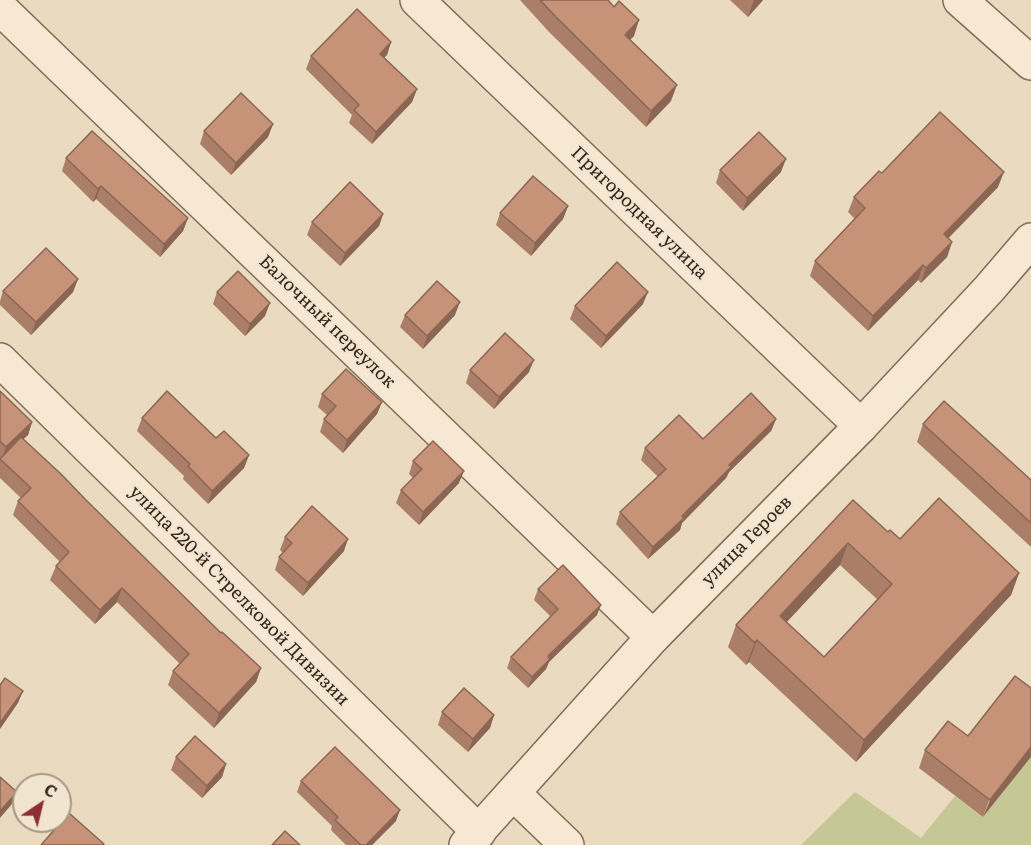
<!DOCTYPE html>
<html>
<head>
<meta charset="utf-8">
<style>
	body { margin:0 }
	#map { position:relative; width:1031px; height:845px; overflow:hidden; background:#eadac0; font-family:Literata,serif }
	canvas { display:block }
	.north { position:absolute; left:12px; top:773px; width:60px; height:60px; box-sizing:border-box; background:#f2e5cf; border:2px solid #a59888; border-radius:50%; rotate:35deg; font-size:16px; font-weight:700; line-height:24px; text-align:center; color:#32251d }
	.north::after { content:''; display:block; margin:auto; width:21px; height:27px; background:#8c2e36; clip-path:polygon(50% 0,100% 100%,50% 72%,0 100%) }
</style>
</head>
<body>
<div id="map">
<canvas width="1031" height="845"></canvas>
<div class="north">С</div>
</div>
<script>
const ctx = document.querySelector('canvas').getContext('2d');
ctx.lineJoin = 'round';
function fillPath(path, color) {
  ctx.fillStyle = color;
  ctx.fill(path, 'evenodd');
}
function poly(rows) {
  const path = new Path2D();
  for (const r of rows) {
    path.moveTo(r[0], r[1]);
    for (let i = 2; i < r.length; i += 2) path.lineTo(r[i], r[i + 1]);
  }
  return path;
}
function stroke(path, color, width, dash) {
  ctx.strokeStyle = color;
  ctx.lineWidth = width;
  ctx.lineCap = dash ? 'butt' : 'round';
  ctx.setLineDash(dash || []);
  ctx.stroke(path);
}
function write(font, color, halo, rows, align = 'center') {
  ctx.font = font + ' Literata,serif';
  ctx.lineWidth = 4.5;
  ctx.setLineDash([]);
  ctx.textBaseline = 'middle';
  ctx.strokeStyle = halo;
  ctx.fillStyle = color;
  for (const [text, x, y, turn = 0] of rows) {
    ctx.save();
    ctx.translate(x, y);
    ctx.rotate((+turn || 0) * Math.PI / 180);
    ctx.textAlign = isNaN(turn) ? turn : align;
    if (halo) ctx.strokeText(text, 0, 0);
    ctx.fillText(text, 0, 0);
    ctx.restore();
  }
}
const green = poly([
	[1031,757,1031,845,801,845,855,792,921,838,955,796,983,817]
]);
const minor = poly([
	[417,0,861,426],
	[0,8,653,637],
	[0,360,479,832],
	[513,793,567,845]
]);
const tertiary = poly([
	[960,0,1031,63],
	[466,845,653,637,861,426,989,289,1031,240]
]);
const wall = poly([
	[520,0,608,0,634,36,630,40,671,101,646,127,550,33],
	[730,0,763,0,748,17],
	[391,42,387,55,384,57,417,89,412,102,372,144,349,123,352,115,306,69,311,56],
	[273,124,268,137,231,175,200,144,204,131],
	[66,158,188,218,183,231,160,257,96,199,93,202,62,171],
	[720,170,781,172,743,211,716,183],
	[882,173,998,187,948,238,952,242,947,257,921,283,918,280,868,331,810,276,815,261,855,219,848,212,854,197],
	[568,206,563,219,531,256,496,225,500,213],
	[383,214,379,226,340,266,307,235,312,222],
	[78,279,73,292,31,335,0,305,0,301,3,291],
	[217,292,265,316,245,336,213,304],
	[643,304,601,348,570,319,575,306],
	[405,315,455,315,423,349,400,327],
	[470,370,529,372,494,409,466,383],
	[0,391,32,422,28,435,23,439,221,633,261,668,256,682,214,728,168,685,173,671,180,664,117,602,95,624,50,580,56,566,60,562,13,515,18,501,21,498,0,478],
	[322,394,382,402,377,414,343,453,320,432,324,419,328,416,318,407],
	[142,418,216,438,249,455,244,468,208,504,183,479,184,476,137,431],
	[776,419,771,431,729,472,726,478,682,523,680,530,648,559,616,524,620,512,658,477,641,460,645,448,703,439],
	[923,424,1031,480,1031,547,917,442],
	[413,461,459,483,419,525,396,503,401,490,413,478,409,474],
	[853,500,888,532,900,539,1019,573,1011,595,856,762,749,662,746,665,728,647,736,625],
	[840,565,878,600,824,657,786,622],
	[285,537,344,551,303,596,275,570,279,557,283,553,280,550],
	[538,589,597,615,549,662,546,669,528,688,507,668,511,657,551,617,534,600],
	[1031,688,983,817,919,768,925,750,968,736],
	[442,712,494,715,490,728,468,752,438,725],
	[176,757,226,764,222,777,202,798,171,770],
	[301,781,396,821,372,845,346,845,331,830,332,826,297,792]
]);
const shadedWall = poly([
	[754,0,763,0,748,17],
	[639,20,634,36,619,50,625,35],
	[391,42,387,55,375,66,380,54],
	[677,85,671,101,646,127,651,111],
	[417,89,412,102,372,144,376,132],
	[273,124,268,137,231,175,236,163],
	[786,159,781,172,743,211,747,198],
	[1004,172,998,187,938,249,944,234],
	[101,186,96,199,93,202,98,189],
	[568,206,563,219,531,256,535,243],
	[383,214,379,226,340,266,345,253],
	[188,218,183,231,160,257,164,244],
	[952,242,947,257,921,283,926,268],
	[923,265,918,280,868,331,873,316],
	[78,279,73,292,31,335,36,322],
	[648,292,643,304,601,348,606,336],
	[460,302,455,315,423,349,427,336],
	[270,303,265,316,245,336,250,324],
	[534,360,529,372,494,409,499,397],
	[382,402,377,414,343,453,347,440],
	[776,419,771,431,729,472,726,478,682,523,680,530,648,559,653,547,729,465],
	[32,422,28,435,2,459,6,447],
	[249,455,244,468,208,504,212,491],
	[464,471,459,483,419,525,423,512],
	[348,539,344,551,303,596,308,583],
	[848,543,840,565,772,638,780,616],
	[1019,573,1011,595,856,762,864,740],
	[122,588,117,602,95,624,100,610],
	[601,605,597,615,549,662,546,669,528,688,532,677,548,656],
	[757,640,749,662,746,665,755,643],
	[261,668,256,682,214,728,219,713],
	[23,691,18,703,0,729,0,723],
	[494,715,490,728,468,752,473,739],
	[1031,747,1031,757,983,817,990,800],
	[226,764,222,777,202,798,207,786],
	[17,792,12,804,0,818,0,811],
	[400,810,396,821,372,845,366,845]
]);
const building = poly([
	[540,0,608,0,614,7,619,1,639,20,625,35,677,85,651,111,556,17,540,0],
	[357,9,391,42,380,54,417,89,376,132,354,110,359,105,311,56,357,9],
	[241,93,273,124,236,163,204,131,241,93],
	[940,112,1004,172,944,234,952,242,926,268,923,265,873,316,815,261,865,208,854,197,879,171,882,173,940,112],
	[92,131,188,218,164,244,101,186,98,189,66,158,92,131],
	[759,132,786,159,747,198,720,170,759,132],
	[533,176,568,206,535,243,500,213,533,176],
	[350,182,383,214,345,253,312,222,350,182],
	[46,248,78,279,36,322,3,291,46,248],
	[617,262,648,292,606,336,575,306,617,262],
	[238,271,270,303,250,324,217,292,238,271],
	[437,281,460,302,427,336,405,315,437,281],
	[505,333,534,360,499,397,470,370,505,333],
	[346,369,382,402,347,440,324,419,336,406,322,394,346,369],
	[0,391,32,422,6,447,0,441,0,391],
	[167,391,216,438,224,431,249,455,212,491,188,466,190,464,142,418,167,391],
	[751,393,776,419,729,465,731,467,682,516,684,518,653,547,620,512,666,469,645,448,679,415,703,439,751,393],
	[944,401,1031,480,1031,523,923,424,944,401],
	[21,437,61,474,85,499,221,633,222,632,261,668,219,713,173,671,189,654,122,588,100,610,56,566,69,552,18,501,31,488,0,459,21,437],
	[433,441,464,471,423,512,401,490,422,469,413,461,433,441],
	[939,498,1019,573,864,740,757,640,755,643,736,625,853,500,888,532,890,530,900,539,939,498],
	[848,543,892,584,824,657,780,616,848,543],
	[312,506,348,539,308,583,279,557,292,543,285,537,312,506],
	[563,565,601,605,548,656,550,659,532,677,511,657,558,609,538,589,563,565],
	[1015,676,1031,688,1031,747,990,800,925,750,948,721,968,736,1015,676],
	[5,678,23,691,0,723,0,685,5,678],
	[464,688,494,715,473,739,442,712,464,688],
	[195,736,226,764,207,786,176,757,195,736],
	[335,747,400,810,366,845,361,845,335,820,338,817,301,781,335,747],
	[0,777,17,792,0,811,0,777],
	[69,813,104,844,103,845,41,845,69,813],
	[285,831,300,845,272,845,285,831]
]);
const streetNames = [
	["Пригородная улица",639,213,44],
	["Балочный переулок",327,322,44],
	["улица Героев",747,541,-45],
	["улица 220-й Стрелковой Дивизии",239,596,45]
];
fillPath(green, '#c5c795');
stroke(minor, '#826b59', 36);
stroke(tertiary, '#826b59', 36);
stroke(minor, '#f6e8d2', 33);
stroke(tertiary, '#f6e8d2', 33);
fillPath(wall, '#aa7e67');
fillPath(shadedWall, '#8b6654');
fillPath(building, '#c69278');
stroke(building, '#8b6654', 1.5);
write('18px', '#32251d', '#f2e5cf', streetNames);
</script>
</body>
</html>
